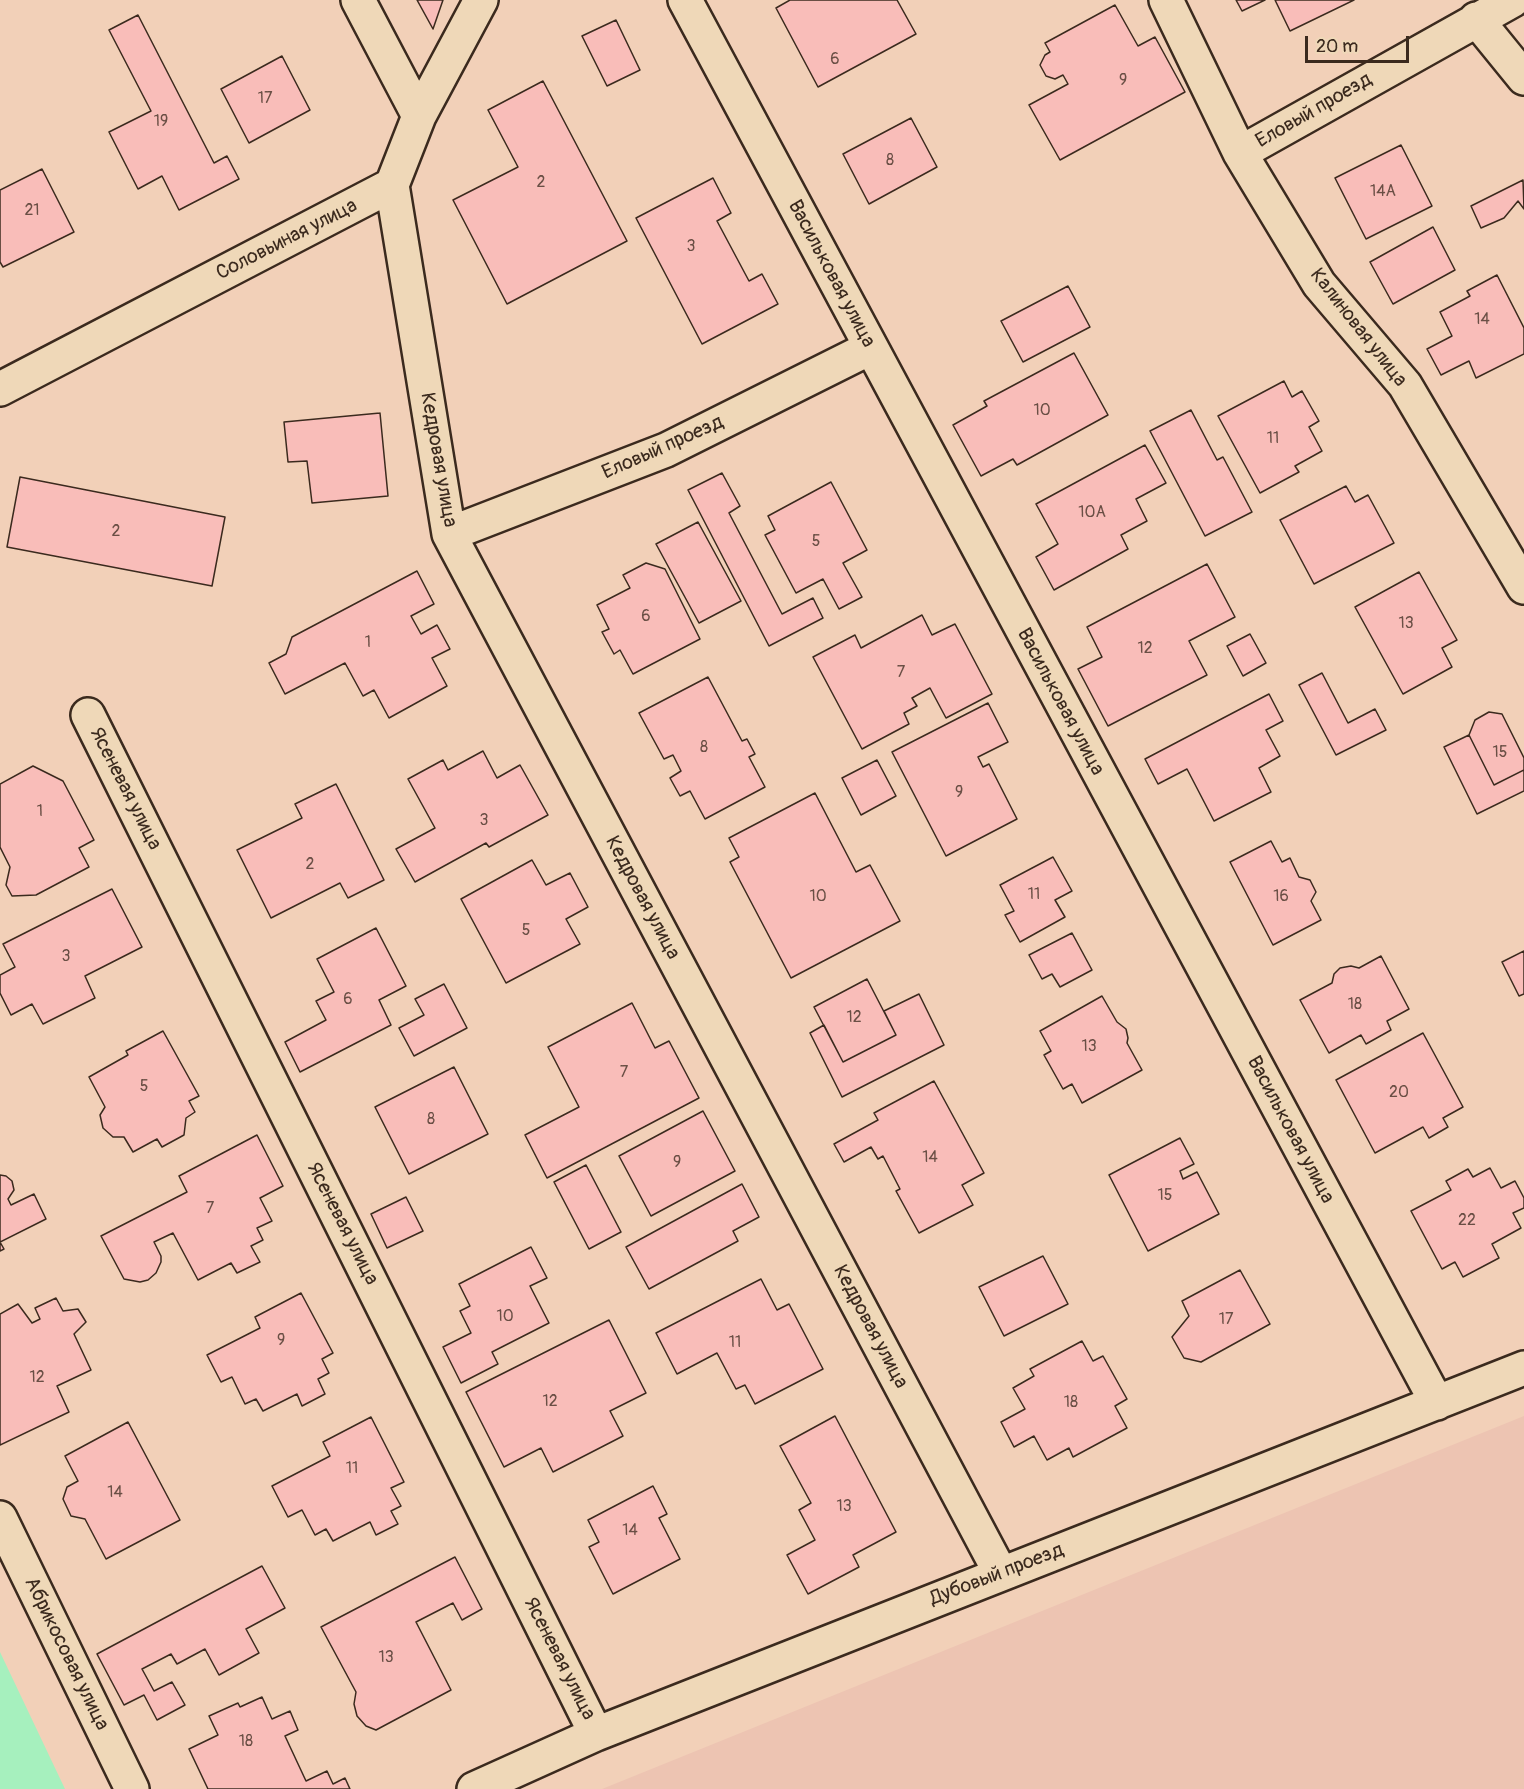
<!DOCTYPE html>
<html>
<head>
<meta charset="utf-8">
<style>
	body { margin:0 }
	#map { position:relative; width:1524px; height:1789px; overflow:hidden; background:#f2d0b8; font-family:Pangolin,sans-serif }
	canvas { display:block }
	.scale { position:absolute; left:1305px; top:36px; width:104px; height:27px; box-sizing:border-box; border:3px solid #3b2a1e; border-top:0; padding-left:8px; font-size:18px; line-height:21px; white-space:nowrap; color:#3b2a1e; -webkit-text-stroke:4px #efd8b8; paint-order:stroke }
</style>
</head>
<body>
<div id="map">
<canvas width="1524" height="1789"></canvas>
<div class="scale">20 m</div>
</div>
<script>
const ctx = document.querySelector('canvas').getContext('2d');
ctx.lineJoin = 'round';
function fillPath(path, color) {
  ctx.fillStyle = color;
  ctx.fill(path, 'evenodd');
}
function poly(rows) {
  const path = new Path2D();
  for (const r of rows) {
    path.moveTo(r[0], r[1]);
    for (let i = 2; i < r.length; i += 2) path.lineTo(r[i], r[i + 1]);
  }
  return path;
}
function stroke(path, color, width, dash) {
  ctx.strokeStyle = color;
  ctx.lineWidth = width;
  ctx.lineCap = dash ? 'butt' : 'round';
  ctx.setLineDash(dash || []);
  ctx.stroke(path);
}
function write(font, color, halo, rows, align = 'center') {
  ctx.font = font + ' Pangolin,sans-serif';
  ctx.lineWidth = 5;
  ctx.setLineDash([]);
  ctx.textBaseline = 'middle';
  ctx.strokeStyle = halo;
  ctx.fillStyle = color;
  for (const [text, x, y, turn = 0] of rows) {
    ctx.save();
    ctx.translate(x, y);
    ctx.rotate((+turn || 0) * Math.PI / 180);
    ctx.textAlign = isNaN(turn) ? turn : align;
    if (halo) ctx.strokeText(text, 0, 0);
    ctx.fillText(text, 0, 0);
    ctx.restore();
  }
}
const built = poly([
	[1524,1416,1524,1789,602,1789]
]);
const green = poly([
	[0,1652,65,1789,0,1789]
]);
const building = poly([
	[417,0,443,0,433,29,417,0],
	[790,0,897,0,916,34,818,87,776,8,790,0],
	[1236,0,1265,0,1242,11,1236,0],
	[1275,0,1354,0,1290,31,1275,0],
	[1115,5,1138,46,1155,37,1185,92,1060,160,1029,105,1068,84,1063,75,1055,79,1046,76,1040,65,1045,55,1050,52,1045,43,1115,5],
	[138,15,214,163,227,156,239,179,179,210,162,176,138,189,109,132,151,111,109,30,138,15],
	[616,20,640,70,607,86,582,36,616,20],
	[282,56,310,110,249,143,221,89,282,56],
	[543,81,627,241,507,304,453,200,518,167,488,110,543,81],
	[911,118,937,167,869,204,843,154,911,118],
	[1401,145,1432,206,1366,239,1335,178,1401,145],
	[42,169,74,232,3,267,0,262,0,190,42,169],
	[713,178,731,213,717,221,749,281,762,274,778,304,702,344,636,218,713,178],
	[1523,180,1524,209,1518,201,1504,218,1481,228,1471,206,1523,180],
	[1433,227,1455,270,1393,304,1370,262,1433,227],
	[1497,275,1524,328,1524,354,1476,378,1469,361,1441,375,1427,349,1452,336,1440,312,1470,296,1467,291,1497,275],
	[1068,286,1090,327,1023,362,1001,321,1068,286],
	[1074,353,1108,415,1017,465,1013,459,981,476,953,425,987,406,984,401,1074,353],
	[1284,381,1292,397,1302,391,1319,421,1309,427,1322,451,1295,466,1299,472,1260,493,1218,416,1284,381],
	[1191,410,1217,460,1223,457,1252,512,1205,536,1150,431,1191,410],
	[380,413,388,496,312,503,307,461,288,462,284,422,380,413],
	[1145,445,1166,483,1136,499,1147,521,1121,535,1128,549,1054,590,1036,557,1058,544,1036,504,1145,445],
	[722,473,740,506,729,513,782,614,813,598,823,618,769,646,688,490,722,473],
	[20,477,225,517,212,586,7,547,20,477],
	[831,482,867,550,843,563,862,597,839,609,823,579,796,593,765,535,775,530,768,516,831,482],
	[1346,486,1355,502,1368,495,1394,543,1314,584,1280,520,1346,486],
	[698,522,741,601,699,623,656,544,698,522],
	[646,563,665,569,700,639,633,674,620,650,614,654,602,632,609,629,597,605,630,588,623,575,646,563],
	[1207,564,1235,617,1189,641,1207,675,1108,726,1078,669,1102,657,1087,627,1207,564],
	[417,571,434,604,411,616,421,634,437,625,450,649,432,658,447,686,389,718,374,690,363,696,345,663,285,694,269,663,286,654,292,637,417,571],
	[1419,572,1457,640,1442,648,1452,667,1403,694,1355,607,1419,572],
	[922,615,932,635,955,624,992,694,946,718,930,688,912,698,917,706,904,713,909,724,862,749,813,657,855,635,861,648,922,615],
	[1250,634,1266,663,1243,676,1227,646,1250,634],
	[1322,673,1348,723,1375,709,1386,730,1336,755,1299,685,1322,673],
	[708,677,742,741,747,739,755,754,749,757,765,787,705,819,690,791,680,796,670,778,681,771,673,755,664,759,639,713,708,677],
	[1269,694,1283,721,1266,730,1280,756,1259,768,1271,792,1214,821,1187,769,1158,784,1145,759,1269,694],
	[988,703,1008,742,978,757,983,767,989,764,1017,819,946,856,892,752,988,703],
	[1489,712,1502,714,1524,758,1524,770,1494,785,1469,735,1475,720,1489,712],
	[1469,735,1494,785,1524,770,1524,791,1477,814,1444,747,1469,735],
	[483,751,497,778,520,765,548,815,489,847,486,843,415,882,396,849,435,828,408,779,443,760,448,770,483,751],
	[877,760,896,796,861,815,842,778,877,760],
	[33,766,63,781,94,840,79,848,89,867,36,895,12,896,6,885,10,867,0,847,0,784,33,766],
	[336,784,384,880,348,898,340,883,271,918,237,850,302,818,295,804,336,784],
	[815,793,856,872,870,865,900,921,791,978,730,862,739,857,729,838,815,793],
	[1271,841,1282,862,1290,858,1299,877,1310,880,1316,892,1311,901,1321,920,1273,945,1230,862,1271,841],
	[1053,857,1072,891,1055,900,1065,917,1020,942,1005,915,1014,911,1000,885,1053,857],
	[532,860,546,885,570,873,588,907,566,919,580,944,506,983,461,899,532,860],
	[112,889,142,947,85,976,95,998,43,1024,32,1004,11,1015,0,993,0,975,15,967,3,944,112,889],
	[376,928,406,986,379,1000,391,1025,300,1072,285,1042,326,1020,316,1001,334,992,317,959,376,928],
	[1072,933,1092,970,1060,987,1052,974,1042,979,1029,955,1072,933],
	[1524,951,1524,994,1519,996,1502,962,1524,951],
	[1381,956,1409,1009,1387,1021,1391,1030,1366,1044,1361,1035,1329,1053,1300,1000,1332,983,1334,974,1340,968,1351,966,1359,968,1381,956],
	[867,979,896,1035,843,1062,814,1007,867,979],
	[444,984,467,1028,414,1056,399,1028,424,1015,415,999,444,984],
	[919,994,944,1045,842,1097,810,1033,824,1025,843,1062,896,1035,884,1011,919,994],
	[1102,996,1117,1022,1126,1029,1128,1038,1127,1043,1142,1070,1082,1103,1072,1084,1063,1089,1044,1055,1051,1051,1040,1031,1102,996],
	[632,1003,655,1048,669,1041,699,1098,547,1178,525,1135,579,1107,548,1047,632,1003],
	[163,1031,199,1096,189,1101,195,1112,186,1118,184,1135,162,1147,157,1139,133,1152,124,1137,113,1137,103,1128,100,1115,105,1107,89,1077,128,1055,126,1051,163,1031],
	[1423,1033,1463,1107,1443,1118,1448,1127,1429,1138,1423,1127,1375,1153,1336,1080,1423,1033],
	[454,1067,488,1134,409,1174,375,1107,454,1067],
	[934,1081,984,1173,962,1185,973,1205,919,1233,896,1191,900,1189,883,1156,878,1159,871,1147,844,1162,834,1144,878,1120,874,1113,934,1081],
	[703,1111,735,1171,651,1216,619,1156,703,1111],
	[257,1135,283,1186,260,1198,272,1221,257,1228,263,1240,251,1246,260,1262,237,1273,231,1263,198,1280,173,1233,154,1242,161,1256,161,1262,156,1273,148,1280,140,1282,124,1279,101,1236,187,1192,179,1176,257,1135],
	[1180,1138,1194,1164,1180,1171,1183,1179,1197,1172,1219,1214,1148,1251,1109,1175,1180,1138],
	[586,1165,621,1232,589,1249,554,1182,586,1165],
	[1490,1168,1501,1188,1515,1181,1524,1198,1524,1208,1513,1213,1521,1228,1492,1244,1499,1258,1463,1277,1455,1262,1442,1269,1411,1211,1451,1190,1446,1181,1468,1169,1473,1177,1490,1168],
	[0,1175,6,1176,12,1181,14,1190,8,1199,11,1205,34,1194,46,1219,0,1242,4,1249,0,1251,0,1175],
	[742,1184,759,1217,733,1231,738,1241,649,1289,626,1247,742,1184],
	[406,1197,423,1231,387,1248,371,1214,406,1197],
	[531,1247,547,1278,530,1286,549,1323,492,1352,498,1364,461,1383,443,1347,471,1333,460,1311,470,1306,459,1284,531,1247],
	[1043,1256,1068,1304,1004,1336,979,1287,1043,1256],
	[1240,1270,1270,1324,1201,1362,1184,1358,1172,1337,1189,1316,1182,1301,1240,1270],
	[761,1279,777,1310,789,1304,823,1369,755,1404,745,1385,736,1389,717,1353,677,1374,656,1333,761,1279],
	[301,1293,333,1353,322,1359,329,1373,318,1379,325,1394,302,1406,297,1394,263,1411,256,1399,245,1404,232,1377,221,1382,207,1355,260,1328,255,1317,301,1293],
	[56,1298,63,1311,78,1309,86,1322,74,1334,91,1370,57,1386,69,1412,0,1445,0,1314,18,1304,32,1323,40,1319,35,1308,56,1298],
	[609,1320,646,1393,610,1411,623,1436,553,1472,541,1448,504,1467,466,1392,609,1320],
	[1082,1341,1093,1361,1103,1356,1127,1399,1115,1406,1127,1428,1073,1457,1069,1448,1047,1460,1034,1436,1014,1447,1001,1422,1025,1409,1013,1388,1034,1376,1030,1369,1082,1341],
	[835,1416,896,1532,853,1555,859,1567,808,1594,787,1555,815,1540,799,1510,811,1503,780,1446,835,1416],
	[371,1417,404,1482,391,1488,401,1506,391,1511,398,1524,376,1535,370,1522,333,1541,326,1529,315,1535,302,1510,288,1517,272,1486,330,1456,323,1442,371,1417],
	[128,1422,180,1520,106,1559,85,1519,71,1516,63,1499,67,1487,78,1481,65,1456,128,1422],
	[653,1486,667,1514,659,1518,680,1559,613,1594,589,1547,599,1542,588,1520,653,1486],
	[455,1557,482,1609,462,1620,453,1603,416,1622,451,1690,376,1730,366,1726,357,1716,354,1704,356,1692,321,1627,455,1557],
	[262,1566,285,1608,246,1629,259,1653,219,1675,205,1649,177,1664,171,1654,142,1669,154,1691,172,1682,185,1705,157,1720,144,1695,124,1705,97,1654,262,1566],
	[262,1697,272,1719,290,1711,298,1730,285,1736,306,1781,327,1771,333,1784,345,1778,350,1789,208,1789,189,1749,218,1735,209,1716,238,1703,240,1707,262,1697]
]);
const street = poly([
	[358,0,419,116],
	[685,0,1437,1403],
	[1166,0,1240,153,1319,284,1405,385,1524,587],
	[1476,19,1524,78],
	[1240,153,1513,0],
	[392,185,449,534,1001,1574],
	[0,389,392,185,419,116,481,0],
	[449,534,666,450,870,348],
	[88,715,596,1734],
	[0,1518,132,1789],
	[474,1789,596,1734,1524,1368]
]);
const numberNames = [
	["6",835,60],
	["9",1123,81],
	["17",265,99],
	["19",161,122],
	["8",890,161],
	["2",541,183],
	["14А",1383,192],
	["21",32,211],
	["3",691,247],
	["14",1482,320],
	["10",1042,411],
	["11",1273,439],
	["10А",1092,513],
	["2",116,532],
	["5",816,542],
	["6",646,617],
	["13",1406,624],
	["1",368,643],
	["12",1145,649],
	["7",901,673],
	["8",704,748],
	["15",1500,753],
	["9",959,793],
	["1",40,812],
	["3",484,821],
	["2",310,865],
	["11",1034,895],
	["10",818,897],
	["16",1281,897],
	["5",526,931],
	["3",66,957],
	["6",348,1000],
	["18",1355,1005],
	["12",854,1018],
	["13",1089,1047],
	["7",624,1073],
	["5",144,1087],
	["20",1399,1093],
	["8",431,1120],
	["14",930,1158],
	["9",677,1163],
	["15",1165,1196],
	["7",210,1209],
	["22",1467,1221],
	["10",505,1317],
	["17",1226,1320],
	["9",281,1341],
	["11",735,1343],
	["12",37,1378],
	["12",550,1402],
	["18",1071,1403],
	["11",352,1469],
	["14",115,1493],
	["13",844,1507],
	["14",630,1531],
	["13",386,1658],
	["18",246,1742]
];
const streetNames = [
	["Еловый проезд",1314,111,-30],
	["Соловьиная улица",287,240,-27],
	["Васильковая улица",831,274,62],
	["Калиновая улица",1358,328,52],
	["Еловый проезд",663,448,-24],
	["Кедровая улица",438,460,80],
	["Васильковая улица",1060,702,62],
	["Ясеневая улица",125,789,63],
	["Кедровая улица",642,898,62],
	["Васильковая улица",1290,1130,62],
	["Ясеневая улица",342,1224,63],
	["Кедровая улица",870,1327,62],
	["Дубовый проезд",997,1575,-21],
	["Абрикосовая улица",66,1654,64],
	["Ясеневая улица",559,1659,63]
];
fillPath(built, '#edc4b2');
fillPath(green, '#a6f0be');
fillPath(building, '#f9bdb9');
stroke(building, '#3b2a1e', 1.5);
stroke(street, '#3b2a1e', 38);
stroke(street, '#efd8b8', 33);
write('16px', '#6a4f45', null, numberNames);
write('20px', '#3b2a1e', '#efd8b8', streetNames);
</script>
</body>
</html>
